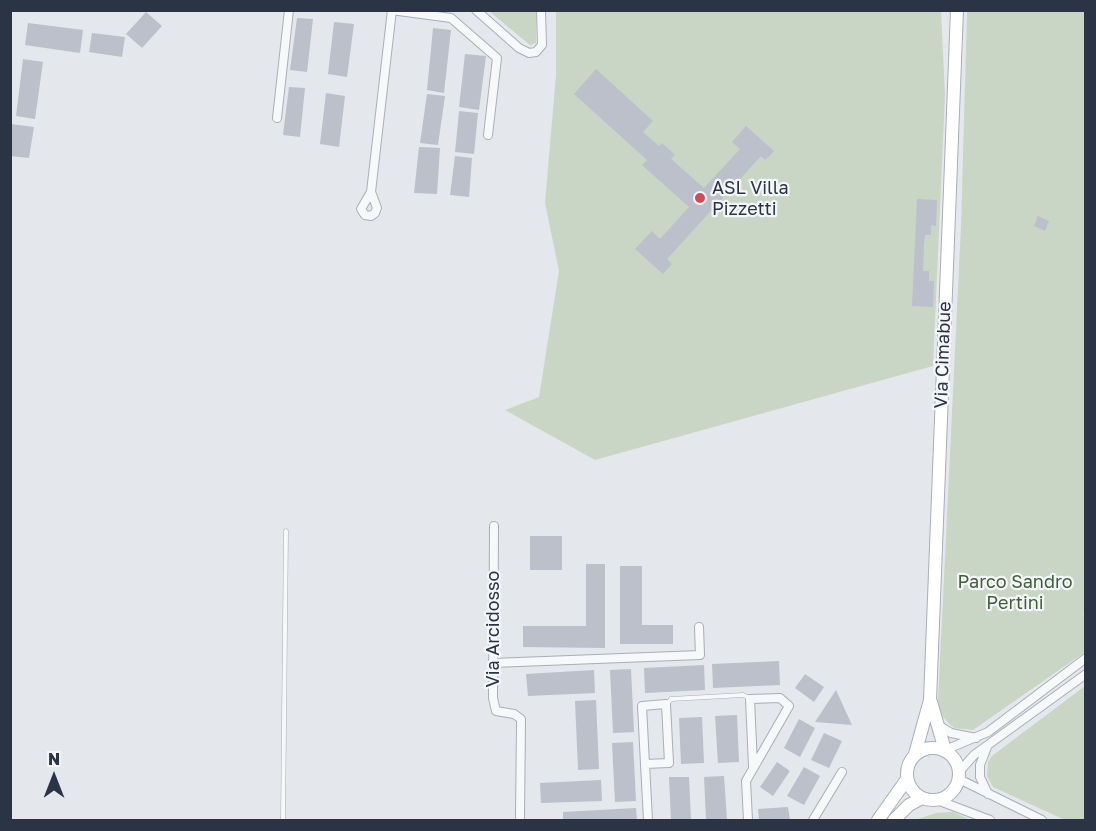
<!DOCTYPE html>
<html>
<head>
<meta charset="utf-8">
<style>
	body { margin:0 }
	#map { position:relative; width:1096px; height:831px; overflow:hidden; background:#e4e7ec; font-family:"Golos Text",sans-serif }
	canvas { display:block }
	.frame { position:absolute; inset:0; border:12px solid #2b3445; pointer-events:none }
	.north { position:absolute; left:24px; top:747px; width:60px; height:60px; -webkit-text-stroke:4px #f4f6f9; paint-order:stroke; rotate:0deg; font-size:16px; font-weight:700; line-height:24px; text-align:center; color:#2b3445 }
	.north::after { content:''; display:block; margin:auto; width:21px; height:27px; background:#2b3445; clip-path:polygon(50% 0,100% 100%,50% 72%,0 100%) }
</style>
</head>
<body>
<div id="map">
<canvas width="1096" height="831"></canvas>
<div class="frame"></div>
<div class="north">N</div>
</div>
<script>
const ctx = document.querySelector('canvas').getContext('2d');
ctx.lineJoin = 'round';
function fillPath(path, color) {
  ctx.fillStyle = color;
  ctx.fill(path, 'evenodd');
}
function poly(rows) {
  const path = new Path2D();
  for (const r of rows) {
    if (r.length === 3) {
      path.moveTo(r[0] + r[2], r[1]);
      path.arc(r[0], r[1], r[2], 0, 2 * Math.PI);
      continue;
    }
    path.moveTo(r[0], r[1]);
    for (let i = 2; i < r.length; i += 2) path.lineTo(r[i], r[i + 1]);
  }
  return path;
}
function stroke(path, color, width, dash) {
  ctx.strokeStyle = color;
  ctx.lineWidth = width;
  ctx.lineCap = dash ? 'butt' : 'round';
  ctx.setLineDash(dash || []);
  ctx.stroke(path);
}
function write(font, color, halo, rows, align = 'center') {
  ctx.font = font + ' "Golos Text",sans-serif';
  ctx.lineWidth = 4.5;
  ctx.setLineDash([]);
  ctx.textBaseline = 'middle';
  ctx.strokeStyle = halo;
  ctx.fillStyle = color;
  for (const [text, x, y, turn = 0] of rows) {
    ctx.save();
    ctx.translate(x, y);
    ctx.rotate((+turn || 0) * Math.PI / 180);
    ctx.textAlign = isNaN(turn) ? turn : align;
    if (halo) ctx.strokeText(text, 0, 0);
    ctx.fillText(text, 0, 0);
    ctx.restore();
  }
}
const green = poly([
	[489,11,536,11,536,43,530,45],
	[556,11,941,11,945,95,933,366,595,460,505,410,539,397,559,271,545,203,556,75],
	[967,11,1085,11,1086,612,1083,614,1085,617,1085,652,973,730,954,728,942,716,938,702,961,226],
	[1085,686,1085,820,1065,820,993,787,987,776,988,762,992,756],
	[953,812,970,820,915,820,936,813]
]);
const building = poly([
	[146,12,162,26,142,48,126,34],
	[297,18,313,19,307,72,290,70],
	[334,22,354,24,347,77,328,74],
	[28,23,83,30,80,53,25,45],
	[433,28,451,30,444,93,427,90],
	[92,33,125,37,122,57,89,52],
	[465,54,486,56,479,110,459,107],
	[23,59,43,62,35,119,16,116],
	[596,69,653,121,643,132,659,146,662,143,675,155,671,159,704,188,740,149,732,142,746,126,774,151,765,160,761,156,667,259,672,264,663,274,635,249,652,231,660,239,689,207,642,165,647,160,574,94],
	[289,87,305,88,300,137,283,135],
	[326,93,345,96,339,147,320,144],
	[427,94,445,96,438,145,420,143],
	[459,111,478,113,474,154,455,152],
	[11,124,34,127,29,158,10,156],
	[419,147,440,148,437,194,414,193],
	[455,156,472,158,469,197,450,195],
	[917,199,937,200,936,226,931,225,931,235,925,235,924,244,923,271,929,271,929,281,934,281,933,307,912,306],
	[1038,216,1049,221,1045,231,1034,226],
	[530,536,562,536,562,570,530,570],
	[586,564,605,564,605,648,523,647,523,626,586,626],
	[620,566,642,566,642,625,673,625,673,644,620,644],
	[779,661,780,685,713,688,712,664],
	[704,665,705,690,645,693,644,668],
	[631,669,634,732,613,733,610,670],
	[594,670,595,693,528,696,526,674],
	[805,674,824,687,814,702,795,688],
	[836,690,852,725,815,722],
	[596,700,599,769,578,770,575,701],
	[737,715,739,762,718,763,715,716],
	[702,717,704,763,681,764,679,718],
	[799,719,815,728,800,757,784,748],
	[824,733,842,741,829,768,811,760],
	[633,742,636,801,615,802,612,743],
	[777,762,790,771,773,796,760,787],
	[804,767,820,776,804,805,787,796],
	[724,776,727,820,706,820,704,777],
	[669,777,689,777,691,820,671,820],
	[601,780,602,801,541,803,540,783],
	[788,807,790,820,759,820,758,809],
	[636,808,637,820,563,820,563,812]
]);
const service = poly([
	[667,704,671,699,743,695,749,698],
	[283,820,286,531]
]);
const minor = poly([
	[391,10,451,18,497,58,488,135],
	[476,10,519,48,529,53,536,52,542,45,541,10],
	[277,118,289,10],
	[371,192,361,209,365,215,371,216,375,213,377,208,371,192,392,10],
	[494,526,493,698,496,711,514,714,521,719,520,820],
	[493,663,700,655,699,627],
	[938,725,951,733,976,738],
	[987,747,980,765,980,777,988,794],
	[945,750,988,732,1086,658],
	[645,764,669,763,666,704,642,706,645,764,648,820],
	[959,772,974,755,1086,674],
	[959,779,1042,820],
	[937,800,990,820],
	[748,820,746,781,789,706,780,698,750,699,753,766],
	[813,820,842,772]
]);
const secondary = poly([
	[931,702,945,750],
	[933,774,26],
	[915,754,930,700,957,10],
	[878,820,907,779],
	[894,820,909,805,922,798]
]);
const markers = [
	[700,198,6,"#d1495b"]
];
const poiNames = [
	["ASL Villa",712,188],
	["Pizzetti",712,209]
];
const streetNames = [
	["Via Cimabue",943,355,-88],
	["Via Arcidosso",493,629,-90]
];
const parkNames = [
	["Parco Sandro",1015,582],
	["Pertini",1015,603]
];
fillPath(green, '#c9d6c5');
fillPath(building, '#bbc0ca');
stroke(service, '#a9aeb7', 5);
stroke(minor, '#a9aeb7', 10);
stroke(secondary, '#a9aeb7', 14);
stroke(service, '#f7f8fa', 4);
stroke(minor, '#f7f8fa', 8);
stroke(secondary, '#fff', 12);
for (const [x, y, r, color] of markers) {
  const dot = new Path2D();
  dot.arc(x, y, r, 0, 2 * Math.PI);
  ctx.fillStyle = color;
  ctx.fill(dot);
  stroke(dot, '#f4f6f9', 2);
}
write('18px', '#2b3445', '#f4f6f9', poiNames, 'left');
write('18px', '#2b3445', '#f4f6f9', streetNames);
write('18px', '#3f6138', '#f4f6f9', parkNames);
</script>
</body>
</html>
